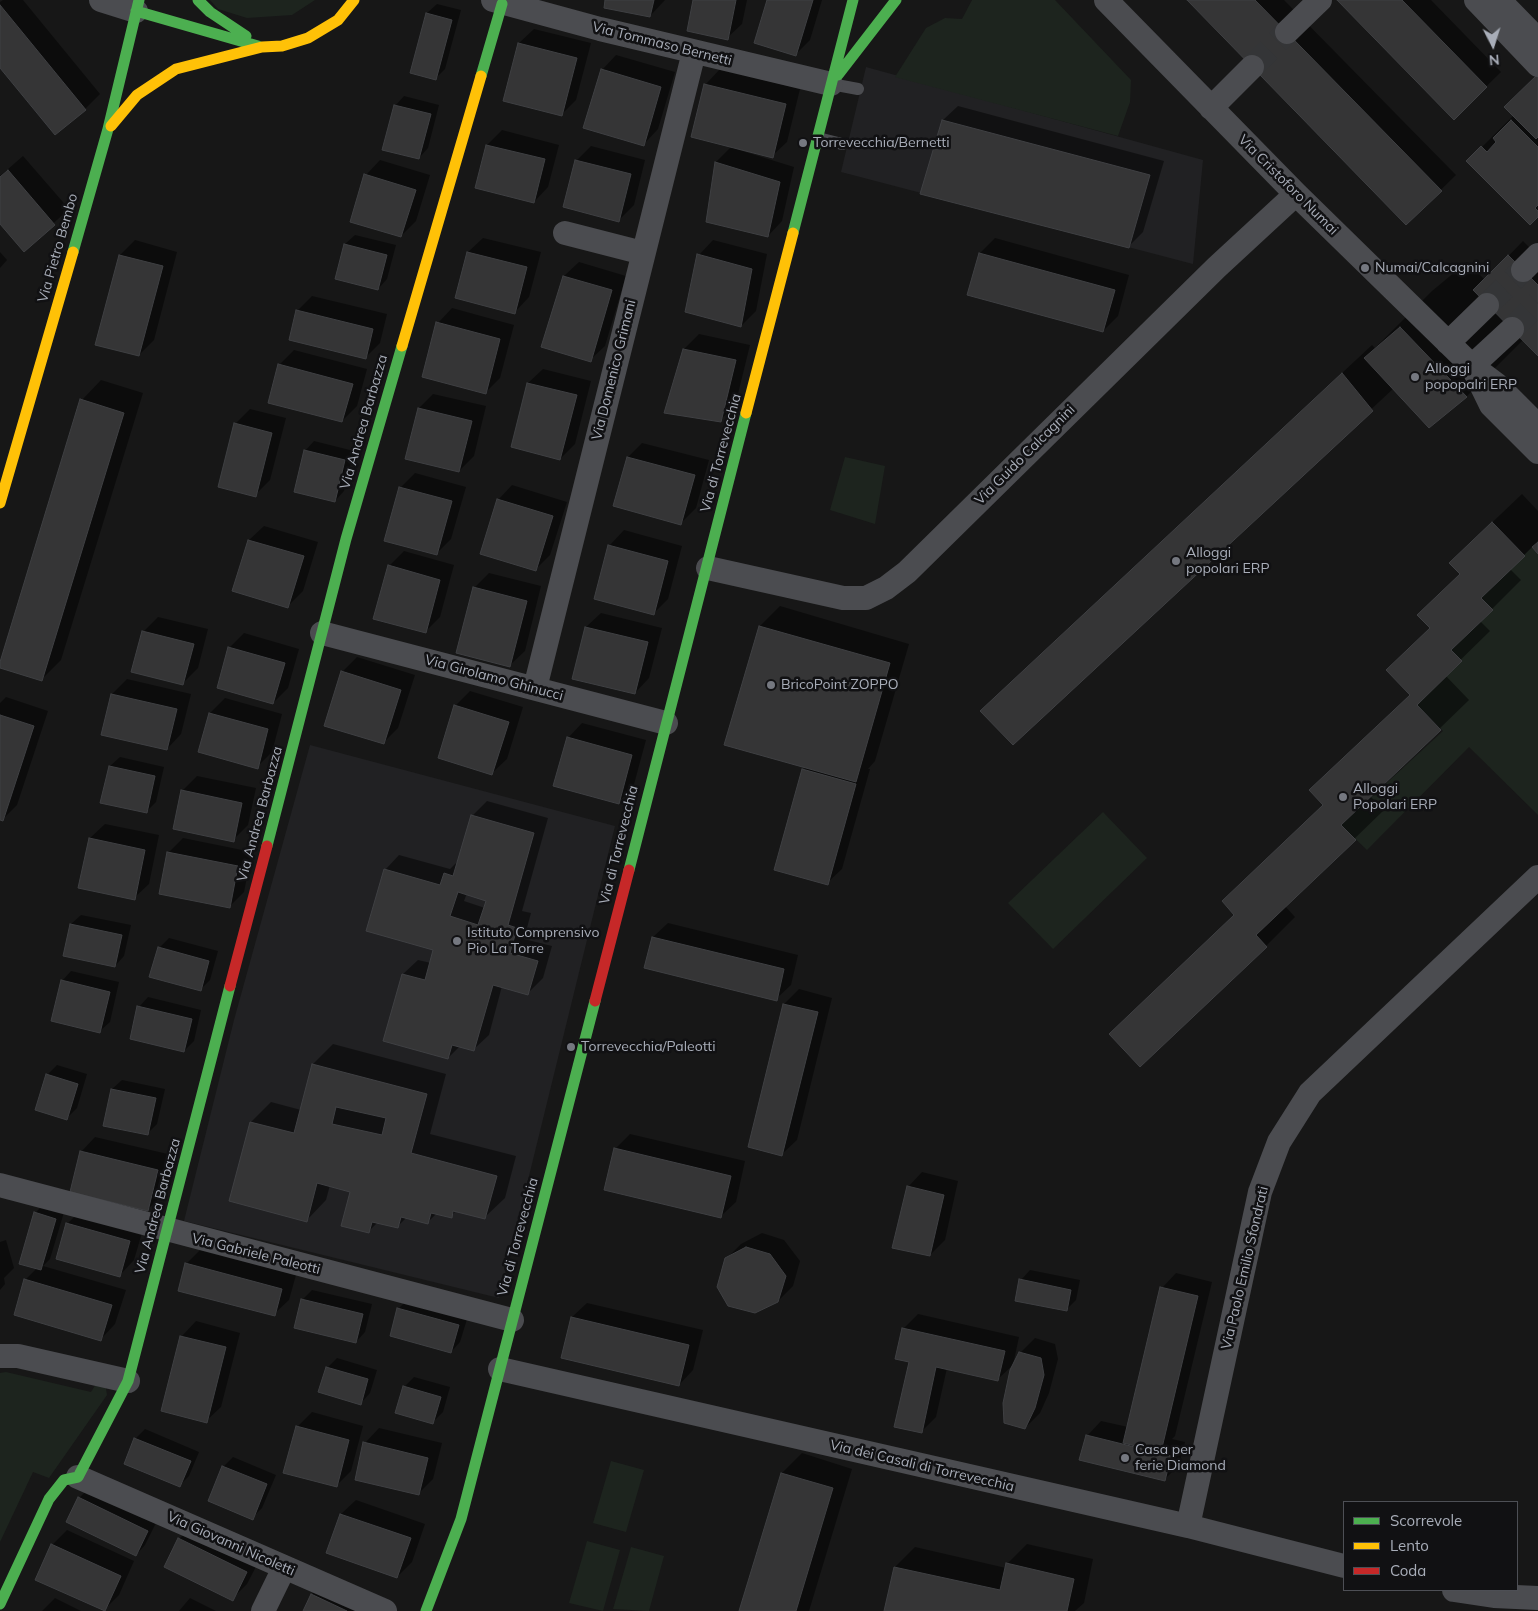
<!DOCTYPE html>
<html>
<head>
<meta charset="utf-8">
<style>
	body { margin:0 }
	#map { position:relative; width:1538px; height:1611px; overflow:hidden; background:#171717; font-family:Mulish,sans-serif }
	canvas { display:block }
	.legend { position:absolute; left:1343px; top:1501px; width:175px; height:90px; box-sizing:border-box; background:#111113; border:1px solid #4d4f55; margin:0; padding:6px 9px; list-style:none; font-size:15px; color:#a8adb8 }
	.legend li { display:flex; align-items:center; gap:10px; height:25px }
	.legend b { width:25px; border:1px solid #4d4f55 }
	.north { position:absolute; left:1468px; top:20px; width:50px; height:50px; -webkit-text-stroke:4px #111113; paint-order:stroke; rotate:175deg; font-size:14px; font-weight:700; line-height:20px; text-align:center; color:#a8adb8 }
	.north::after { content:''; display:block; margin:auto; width:18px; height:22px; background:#a8adb8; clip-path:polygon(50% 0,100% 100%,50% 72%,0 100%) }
</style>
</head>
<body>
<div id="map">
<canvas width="1538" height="1611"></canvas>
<ul class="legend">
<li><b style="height:6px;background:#4caf50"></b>Scorrevole</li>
<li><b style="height:6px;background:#ffc107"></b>Lento</li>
<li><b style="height:6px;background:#c62828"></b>Coda</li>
</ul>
<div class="north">N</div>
</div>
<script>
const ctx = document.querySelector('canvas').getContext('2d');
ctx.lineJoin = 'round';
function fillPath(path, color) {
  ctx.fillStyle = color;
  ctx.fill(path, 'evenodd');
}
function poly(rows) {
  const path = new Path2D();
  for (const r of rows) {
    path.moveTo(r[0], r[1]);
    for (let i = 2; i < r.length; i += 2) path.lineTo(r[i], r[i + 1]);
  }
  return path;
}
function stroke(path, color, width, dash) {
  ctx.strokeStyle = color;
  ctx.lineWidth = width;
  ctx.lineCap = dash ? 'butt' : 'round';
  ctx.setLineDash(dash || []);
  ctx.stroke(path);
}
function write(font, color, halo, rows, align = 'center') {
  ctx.font = font + ' Mulish,sans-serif';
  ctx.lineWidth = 5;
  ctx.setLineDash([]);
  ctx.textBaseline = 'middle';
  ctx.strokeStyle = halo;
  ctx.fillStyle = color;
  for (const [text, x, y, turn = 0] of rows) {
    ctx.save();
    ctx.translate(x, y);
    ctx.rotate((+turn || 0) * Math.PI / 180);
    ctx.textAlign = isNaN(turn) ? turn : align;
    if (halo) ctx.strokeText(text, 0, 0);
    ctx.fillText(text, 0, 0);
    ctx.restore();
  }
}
const built = poly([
	[866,67,1203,160,1193,264,841,172],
	[310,745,615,826,499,1298,184,1221,234,1020]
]);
const green = poly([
	[210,0,315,0,292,15,247,18,218,9],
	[972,0,1055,0,1131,80,1130,102,1118,136,895,77,926,28,945,18,962,19],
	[845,457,885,466,875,524,830,510],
	[1532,547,1538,554,1538,815,1469,747,1367,850,1341,825,1443,731,1417,705,1462,661,1451,650,1493,610,1481,598],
	[1103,812,1147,858,1053,949,1008,903],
	[6,1372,91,1392,99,1379,105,1382,107,1395,49,1478,33,1472,0,1542,0,1373],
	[611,1461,644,1470,626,1532,593,1523],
	[587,1541,620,1550,603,1611,569,1603],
	[631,1547,664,1556,649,1611,613,1609]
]);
const shadow = poly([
	[3,0,23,0,100,94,85,109,0,66,0,2],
	[607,0,665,0,650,16],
	[695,0,747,0,742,24,727,38],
	[768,0,822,0,810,40,795,55],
	[1189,0,1284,0,1456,175,1406,224],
	[1339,0,1431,0,1501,72,1454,118],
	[437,4,461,10,445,69,435,79,427,13],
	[534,29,591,43,576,100,561,115,519,43],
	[616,55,675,72,658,129,644,144,602,70],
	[720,69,800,89,787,142,772,156,737,147,736,149,794,167,782,221,768,236,716,162,732,146,693,136,706,84],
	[1538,75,1538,215,1468,161,1514,115],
	[404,96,439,105,428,148,419,158,395,106],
	[958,106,1164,161,1143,232,1129,246,943,120],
	[502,130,559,145,548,187,534,202,487,145],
	[591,146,645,160,634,205,619,220,576,161],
	[23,156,69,209,24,250,0,223,0,176],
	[380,160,430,175,416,221,401,236,366,175],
	[355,235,396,245,387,279,378,289,345,244],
	[483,238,541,252,529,297,515,312,457,297,468,252],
	[995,238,1129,275,1118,316,1103,331,969,294,980,253],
	[135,240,177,252,154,340,139,355,120,255],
	[713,240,767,254,756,311,741,326,699,255],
	[1523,241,1538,256,1538,355,1523,340,1467,396,1429,426,1394,388,1013,743,1011,682,1372,345,1375,348,1432,291,1467,262,1485,280],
	[0,252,7,260,0,268],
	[579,262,626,276,605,346,590,360,564,276],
	[312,296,387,314,380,343,365,358,297,311],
	[452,308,514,325,500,378,486,392,438,323],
	[699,334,750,345,735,406,720,420,665,412,684,349],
	[294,350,367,369,357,406,342,421,279,365],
	[543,369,591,381,575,444,560,459,528,383],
	[101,380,143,393,61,660,42,679,0,667,82,400],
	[433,394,486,406,474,456,459,471,419,408],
	[250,409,286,418,270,480,255,495,235,424],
	[314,441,354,451,344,491,335,501,305,451],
	[642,443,709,460,696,508,681,523,628,457],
	[415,473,466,487,451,539,437,553,400,488],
	[512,485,567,502,550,555,535,570,498,500],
	[1522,494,1538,511,1538,552,1533,546,1510,569,1521,580,1480,621,1490,631,1445,675,1469,700,1370,796,1384,810,1285,906,1295,917,1266,946,1235,914,1324,804,1311,790,1411,694,1387,670,1431,627,1419,615,1461,573,1480,534],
	[264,526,318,542,303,591,288,606,249,540],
	[624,530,682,546,668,599,653,614,595,598,610,545],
	[404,551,454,565,440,617,425,632,389,566],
	[489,573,541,586,525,651,510,665,474,588],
	[780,606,909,644,875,761,868,769,870,769,842,869,827,883,803,770,806,767,726,744,760,626],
	[601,613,662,628,649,678,635,693,586,627],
	[158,617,208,629,198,668,183,683,143,632],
	[244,633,299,649,288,688,273,703,229,648],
	[357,657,415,675,398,728,384,742,342,672],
	[127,679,191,694,181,734,167,749,112,694],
	[470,691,523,707,507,759,492,773,455,706],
	[6,697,48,711,17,805,2,820,0,819,0,703],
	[225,698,282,714,272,752,257,767,200,751,210,713],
	[582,723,646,740,633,788,618,802,568,738],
	[120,757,164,767,156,802,146,812,110,766],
	[197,776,256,788,248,825,233,840,182,791],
	[487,801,548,818,522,911,531,913,524,939,552,946,543,978,528,993,502,986,489,1035,474,1049,460,1046,448,1058,403,974,418,960,431,963,435,949,385,870,399,855,450,869,459,860,472,816],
	[467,893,488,900,485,908,464,901],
	[105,824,159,835,149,884,134,898,90,838],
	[183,838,252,852,244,892,229,907,168,853],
	[81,915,131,925,124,956,115,966,71,924],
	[668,923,798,955,791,985,776,999,653,937],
	[169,938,218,951,210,980,200,990,159,948],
	[71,971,119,982,110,1022,100,1031,62,981],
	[799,989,832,998,797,1140,782,1154,749,1146,784,1004],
	[148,997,201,1010,194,1041,184,1051,139,1007],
	[333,1044,446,1074,430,1134,516,1156,505,1198,485,1217,457,1210,451,1216,437,1213,427,1223,407,1217,397,1227,378,1222,368,1232,352,1191,330,1185,326,1200,307,1220,230,1200,251,1122,271,1102,301,1110,313,1064],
	[57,1065,87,1074,77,1108,67,1118,47,1075],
	[122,1080,165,1089,157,1124,148,1133,112,1089],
	[630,1134,745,1161,736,1202,721,1216,615,1149],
	[95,1137,172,1155,163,1195,148,1209,81,1152],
	[922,1172,958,1181,945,1240,930,1255,908,1187],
	[45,1203,65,1209,50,1259,43,1266,126,1290,115,1324,101,1339,25,1280,37,1268,35,1213],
	[82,1209,144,1226,134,1260,120,1275,67,1224],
	[762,1233,784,1240,800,1261,793,1286,778,1301,726,1259,741,1244],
	[6,1240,14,1268,4,1278,5,1284,0,1290,0,1242],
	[201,1249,296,1275,289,1300,274,1314,186,1264],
	[1030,1270,1080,1280,1076,1300,1066,1310,1021,1280],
	[1176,1273,1212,1282,1175,1436,1172,1439,1185,1442,1179,1465,1165,1479,1087,1436,1101,1421,1128,1427,1162,1288],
	[312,1290,372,1304,365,1332,356,1342,302,1300],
	[408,1299,468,1316,460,1342,451,1352,398,1309],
	[587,1303,703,1330,693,1370,679,1385,572,1317],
	[918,1314,1019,1337,1013,1365,998,1379,947,1368,936,1417,921,1432,910,1361,903,1329],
	[196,1321,240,1333,221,1407,206,1421,162,1410,182,1336],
	[1035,1338,1055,1344,1058,1359,1049,1393,1040,1413,1025,1428,1020,1353],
	[337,1358,377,1370,370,1393,361,1403,327,1368],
	[414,1377,450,1387,443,1412,433,1422,404,1387],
	[312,1412,363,1426,351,1471,336,1486,297,1427],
	[379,1428,442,1443,433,1479,418,1494,365,1443],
	[145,1429,199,1452,189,1476,180,1485,135,1439],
	[802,1453,852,1469,809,1611,741,1611,782,1473],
	[233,1457,276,1475,262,1508,252,1518,223,1467],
	[89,1488,157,1521,145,1545,136,1555,79,1498],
	[356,1500,425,1524,412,1562,397,1577,341,1514],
	[194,1524,261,1557,247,1584,232,1599,179,1539],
	[67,1530,134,1561,119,1595,104,1610,52,1545],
	[1027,1544,1093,1559,1084,1603,1075,1611,885,1611,895,1567,915,1547,1006,1568,1007,1564],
	[327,1580,390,1611,304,1611,312,1594],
	[55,1598,81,1611,42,1611],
	[190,1598,216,1611,179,1611]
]);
const building = poly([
	[605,0,654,0,650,17,604,8,605,0],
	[693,0,736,0,728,40,687,31,693,0],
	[767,0,813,0,796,56,754,43,767,0],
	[1187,0,1255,0,1442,191,1406,225,1187,0],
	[1337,0,1402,0,1487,87,1454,120,1337,0],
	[0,5,86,110,55,135,0,68,0,5],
	[426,13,452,20,436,80,410,73,426,13],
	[518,43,577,58,562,116,503,101,518,43],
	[601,69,661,87,644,146,583,128,601,69],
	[1538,74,1538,137,1536,139,1504,107,1538,74],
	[704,84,786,104,773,158,691,137,704,84],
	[394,105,431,114,419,159,382,150,394,105],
	[942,120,1150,175,1129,248,920,194,942,120],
	[1511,120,1538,147,1538,205,1535,208,1538,211,1538,217,1530,225,1466,161,1481,146,1487,152,1496,142,1493,138,1511,120],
	[486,145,545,159,534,203,475,188,486,145],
	[575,160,631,174,619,222,563,207,575,160],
	[715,162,780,182,768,237,706,222,715,162],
	[8,170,55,225,24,252,0,224,0,177,8,170],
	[364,174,416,190,401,237,350,222,364,174],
	[344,244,387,255,378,290,335,279,344,244],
	[467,252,527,267,515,314,455,298,467,252],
	[979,253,1115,290,1103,332,967,295,979,253],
	[697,254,752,269,741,327,685,312,697,254],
	[119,255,163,266,139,356,95,345,119,255],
	[1508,255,1538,285,1538,356,1473,290,1508,255],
	[563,276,612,290,591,362,541,347,563,276],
	[296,310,373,329,366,359,289,340,296,310],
	[436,322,500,339,486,394,422,377,436,322],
	[1400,327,1467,397,1429,428,1364,358,1400,327],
	[683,349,736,360,721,422,664,413,683,349],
	[278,364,353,384,342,422,268,403,278,364],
	[1342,373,1373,411,1013,745,980,711,1342,373],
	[527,383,577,395,560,460,511,447,527,383],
	[80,399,124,413,42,681,0,668,0,662,80,399],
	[418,408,472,421,459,472,405,459,418,408],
	[234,423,272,433,256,497,218,487,234,423],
	[304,450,345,460,335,502,294,492,304,450],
	[627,457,695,475,681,525,613,506,627,457],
	[399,487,452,501,437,555,384,541,399,487],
	[497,499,553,516,536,571,480,554,497,499],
	[1492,522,1525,556,1481,598,1493,610,1451,650,1462,661,1417,705,1441,730,1341,825,1356,840,1256,935,1267,947,1140,1067,1109,1034,1234,915,1222,901,1323,805,1309,790,1410,695,1386,670,1430,628,1417,615,1460,574,1449,563,1492,522],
	[248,540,304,556,288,608,232,591,248,540],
	[1538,542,1538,554,1532,547,1538,542],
	[608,545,668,561,654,615,594,599,608,545],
	[388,565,440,580,426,633,373,619,388,565],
	[473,587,527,601,510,667,456,653,473,587],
	[759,626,890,663,856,782,724,745,759,626],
	[585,627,648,642,635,694,572,679,585,627],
	[142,631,194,644,183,685,131,672,142,631],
	[228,647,285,663,273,704,217,688,228,647],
	[341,671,401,690,384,744,324,726,341,671],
	[111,694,177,709,167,750,101,735,111,694],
	[454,705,509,722,492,775,438,758,454,705],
	[209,713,268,729,258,769,198,752,209,713],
	[0,715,34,726,3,821,0,820,0,715],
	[567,737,632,755,619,804,553,786,567,737],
	[109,766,155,776,147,813,100,803,109,766],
	[802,769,856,784,828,885,774,870,802,769],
	[181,790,242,803,234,842,173,829,181,790],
	[471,815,534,833,508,925,517,928,510,953,538,961,528,995,493,985,474,1051,452,1045,448,1059,383,1041,402,974,425,980,433,950,366,931,384,869,440,885,444,873,453,876,471,815],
	[458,892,486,901,478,925,450,916,458,892],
	[89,838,145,850,135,900,78,888,89,838],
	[167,852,238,866,230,908,159,894,167,852],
	[70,924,122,935,115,967,63,956,70,924],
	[652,937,784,969,777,1001,644,968,652,937],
	[158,947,209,961,201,991,149,977,158,947],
	[61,980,110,992,100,1033,51,1021,61,980],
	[783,1004,818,1012,782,1156,748,1147,783,1004],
	[137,1006,192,1019,184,1052,130,1039,137,1006],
	[312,1064,427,1094,411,1153,497,1176,485,1219,453,1211,452,1218,431,1213,428,1224,401,1217,398,1228,372,1222,369,1233,341,1226,350,1192,317,1183,307,1222,229,1201,250,1122,294,1133,312,1064],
	[336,1107,386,1118,382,1135,332,1124,336,1107],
	[46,1074,78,1084,67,1120,35,1110,46,1074],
	[111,1089,156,1098,148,1135,103,1126,111,1089],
	[614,1148,731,1176,721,1218,604,1190,614,1148],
	[80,1151,158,1170,148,1211,70,1192,80,1151],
	[907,1186,944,1195,930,1256,892,1248,907,1186],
	[34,1212,56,1219,41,1270,19,1264,34,1212],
	[66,1223,130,1241,120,1277,56,1259,66,1223],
	[746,1247,770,1254,786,1276,778,1302,755,1313,728,1306,717,1287,725,1258,746,1247],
	[185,1263,282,1289,275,1316,178,1291,185,1263],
	[24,1279,112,1305,101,1341,14,1315,24,1279],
	[1019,1279,1071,1290,1067,1311,1015,1301,1019,1279],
	[1160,1287,1198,1296,1161,1452,1123,1443,1160,1287],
	[301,1299,363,1314,356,1343,294,1328,301,1299],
	[397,1308,459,1325,451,1353,390,1336,397,1308],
	[571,1317,689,1345,679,1386,561,1358,571,1317],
	[902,1328,1005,1351,998,1381,936,1367,922,1433,894,1427,909,1362,895,1359,902,1328],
	[180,1336,226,1347,207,1423,161,1411,180,1336],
	[1019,1352,1041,1358,1044,1375,1035,1408,1025,1429,1004,1423,1003,1403,1010,1370,1019,1352],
	[326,1367,368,1379,361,1405,318,1392,326,1367],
	[403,1386,441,1397,433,1424,395,1413,403,1386],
	[296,1426,349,1440,337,1487,283,1473,296,1426],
	[1086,1435,1171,1456,1165,1481,1079,1460,1086,1435],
	[134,1438,191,1461,180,1487,124,1464,134,1438],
	[363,1442,428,1458,419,1495,355,1480,363,1442],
	[222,1466,267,1484,253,1520,208,1501,222,1466],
	[781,1473,833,1488,796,1611,739,1611,781,1473],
	[78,1497,148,1531,136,1556,66,1522,78,1497],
	[340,1514,411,1538,397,1578,326,1553,340,1514],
	[178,1538,247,1572,233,1601,164,1567,178,1538],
	[51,1544,121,1576,105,1611,35,1580,51,1544],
	[1006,1563,1074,1579,1067,1611,884,1611,894,1567,1000,1590,1006,1563],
	[311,1594,347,1611,303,1611,311,1594]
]);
const streetTunnel = poly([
	[1252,67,1287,32],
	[1487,305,1523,270],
	[1512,329,1538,303]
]);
const lane = poly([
	[831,84,858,89],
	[818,138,842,144]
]);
const street = poly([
	[101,0,136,11],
	[493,0,600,29,831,84],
	[1106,0,1296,194,1472,366,1496,384,1538,426],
	[1476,0,1538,65],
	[1499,0,1538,40],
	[1287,32,1320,0],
	[1211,108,1252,67],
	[565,233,643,253],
	[1523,270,1538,255],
	[1448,343,1487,305],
	[1472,366,1512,329],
	[1473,368,1491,405,1538,452],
	[708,568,843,598,866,598,886,588,907,572,1217,267,1296,194],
	[322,633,666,723],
	[535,688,694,52],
	[0,1185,512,1320],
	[0,1356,18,1356,128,1381],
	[500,1369,1188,1526,1344,1566],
	[78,1477,385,1611],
	[1188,1526,1260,1192,1279,1142,1310,1093,1538,877],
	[1454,1590,1494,1596,1538,1598],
	[263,1611,284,1568]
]);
const fast = poly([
	[198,0,210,12,246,36],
	[136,11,258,46],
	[838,75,896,0],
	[481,76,502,4],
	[793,233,853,0],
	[73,252,108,129,139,0],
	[267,846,346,539,402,346],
	[629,870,746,413],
	[0,1604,49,1499,64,1480,78,1477,128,1381,230,986],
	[426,1611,461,1519,595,1001]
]);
const slow = poly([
	[111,126,137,95,176,69,262,47,282,46,308,38,338,20,354,0],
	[402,346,481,76],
	[746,413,793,233],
	[0,503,73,252]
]);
const jam = poly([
	[230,986,267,846],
	[595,1001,629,870]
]);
const markers = [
	[803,143,5,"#757880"],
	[1365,268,5,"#757880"],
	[1415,377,5,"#757880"],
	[1176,561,5,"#757880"],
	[771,685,5,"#757880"],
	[1343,797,5,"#757880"],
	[457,941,5,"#757880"],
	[571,1047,5,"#757880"],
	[1125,1458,5,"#757880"]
];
const streetNames = [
	["Via Tommaso Bernetti",662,44,14],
	["Via Cristoforo Numai",1288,185,45],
	["Via Pietro Bembo",58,248,-74],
	["Via Domenico Grimani",614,370,-76],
	["Via Andrea Barbazza",364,422,-74],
	["Via di Torrevecchia",721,453,-75],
	["Via Guido Calcagnini",1025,455,-45],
	["Via Girolamo Ghinucci",494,678,15],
	["Via Andrea Barbazza",260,814,-75],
	["Via di Torrevecchia",619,845,-76],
	["Via Andrea Barbazza",158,1206,-75],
	["Via di Torrevecchia",518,1237,-75],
	["Via Gabriele Paleotti",256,1254,14],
	["Via Paolo Emilio Sfondrati",1245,1268,-77],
	["Via dei Casali di Torrevecchia",922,1466,13],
	["Via Giovanni Nicoletti",231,1544,24]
];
const poiNames = [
	["Torrevecchia/Bernetti",813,143],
	["Numai/Calcagnini",1375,268],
	["Alloggi",1425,369],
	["popopalri ERP",1425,385],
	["Alloggi",1186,553],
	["popolari ERP",1186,569],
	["BricoPoint ZOPPO",781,685],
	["Alloggi",1353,789],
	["Popolari ERP",1353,805],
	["Istituto Comprensivo",467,933],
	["Pio La Torre",467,949],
	["Torrevecchia/Paleotti",581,1047],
	["Casa per",1135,1450],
	["ferie Diamond",1135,1466]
];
fillPath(built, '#212123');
fillPath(green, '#1d241e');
fillPath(shadow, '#0007');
fillPath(building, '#353536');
stroke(building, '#3f4043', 1);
stroke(streetTunnel, '#343537', 24, [24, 12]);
stroke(lane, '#4b4c50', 12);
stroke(street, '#4b4c50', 24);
stroke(fast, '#4caf50', 11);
stroke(slow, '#ffc107', 11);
stroke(jam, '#c62828', 11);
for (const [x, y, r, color] of markers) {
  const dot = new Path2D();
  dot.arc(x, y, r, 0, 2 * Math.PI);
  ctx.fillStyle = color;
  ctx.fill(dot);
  stroke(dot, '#111113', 2);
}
write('14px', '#a8adb8', '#111113', streetNames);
write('14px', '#a8adb8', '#111113', poiNames, 'left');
</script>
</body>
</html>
